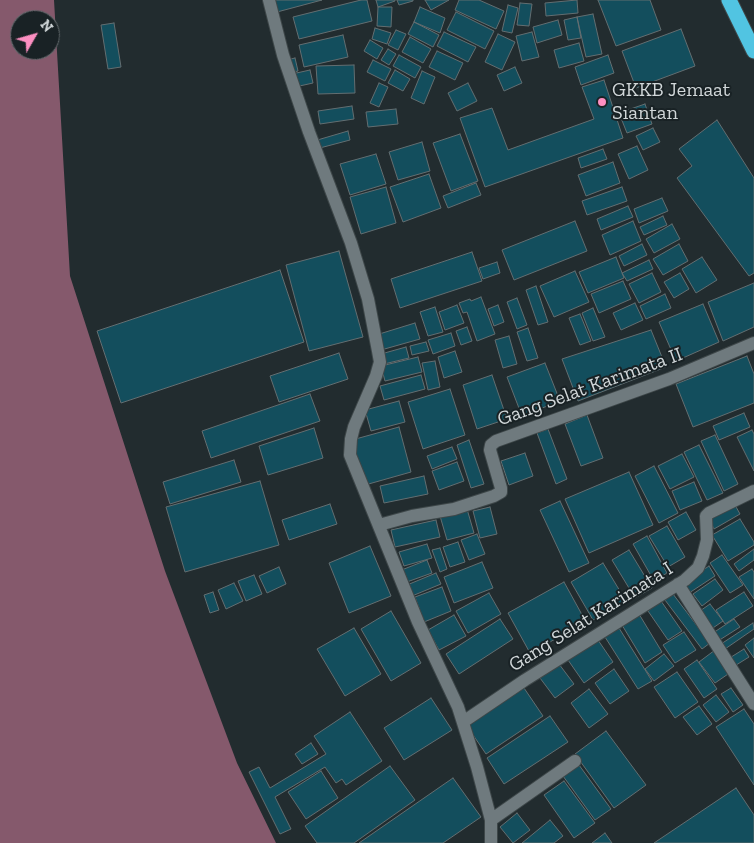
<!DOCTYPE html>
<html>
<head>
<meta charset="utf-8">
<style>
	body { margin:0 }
	#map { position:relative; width:754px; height:843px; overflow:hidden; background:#222c2f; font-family:"Zilla Slab",serif }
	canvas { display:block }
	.north { position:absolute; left:10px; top:10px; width:50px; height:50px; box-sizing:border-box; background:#192225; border:1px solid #636a6d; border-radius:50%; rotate:52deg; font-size:14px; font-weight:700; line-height:20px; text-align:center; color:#d1d7d9 }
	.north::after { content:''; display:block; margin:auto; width:18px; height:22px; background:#fc8fc1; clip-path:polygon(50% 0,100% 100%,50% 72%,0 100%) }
</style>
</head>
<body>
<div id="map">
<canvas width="754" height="843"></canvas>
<div class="north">N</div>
</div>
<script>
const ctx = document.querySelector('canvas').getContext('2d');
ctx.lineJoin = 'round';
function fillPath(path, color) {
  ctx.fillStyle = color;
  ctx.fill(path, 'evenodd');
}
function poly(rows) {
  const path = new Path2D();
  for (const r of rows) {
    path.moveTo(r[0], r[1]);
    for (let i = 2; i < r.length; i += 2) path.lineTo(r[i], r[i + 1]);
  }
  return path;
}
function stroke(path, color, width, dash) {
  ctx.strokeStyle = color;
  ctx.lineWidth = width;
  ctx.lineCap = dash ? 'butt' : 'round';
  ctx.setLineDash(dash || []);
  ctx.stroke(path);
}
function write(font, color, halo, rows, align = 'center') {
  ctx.font = font + ' "Zilla Slab",serif';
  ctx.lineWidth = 4;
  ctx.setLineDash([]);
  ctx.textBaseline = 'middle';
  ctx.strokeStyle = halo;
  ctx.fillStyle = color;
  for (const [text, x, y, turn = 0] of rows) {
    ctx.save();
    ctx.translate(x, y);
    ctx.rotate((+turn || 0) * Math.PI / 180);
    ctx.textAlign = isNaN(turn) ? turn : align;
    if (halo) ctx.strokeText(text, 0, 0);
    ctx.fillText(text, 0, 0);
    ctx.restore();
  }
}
const water = poly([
	[0,0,54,0,70,276,165,571,237,763,276,843,0,843],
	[20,20,50,20,50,50,20,50]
]);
const building = poly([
	[273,0,322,0,277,12,273,0],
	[361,0,367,0,372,21,299,39,293,17,361,0],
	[376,0,395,0,395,1,378,7,376,0],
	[397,0,413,0,413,1,399,5,397,0],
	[425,0,449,0,431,10,425,0],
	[459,0,479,0,504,11,496,29,455,10,459,0],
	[577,0,578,13,546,16,545,3,577,0],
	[598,0,650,0,661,30,616,46,598,0],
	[520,3,532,4,529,26,517,25,520,3],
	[508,5,518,8,512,33,502,31,508,5],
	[378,7,392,7,391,27,377,26,378,7],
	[420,7,445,18,440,33,414,22,420,7],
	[456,12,494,31,485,49,447,30,456,12],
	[593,14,602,54,586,57,577,17,593,14],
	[577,17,581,38,568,40,564,20,577,17],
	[558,20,562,35,537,43,533,27,558,20],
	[414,22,439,35,433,47,408,34,414,22],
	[114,23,121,67,108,69,101,25,114,23],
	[375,28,391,33,387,44,372,39,375,28],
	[681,29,695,66,636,88,622,51,681,29],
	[396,30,406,34,398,50,388,45,396,30],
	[444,32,476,47,468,62,437,46,444,32],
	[532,32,539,57,522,61,516,36,532,32],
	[498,34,515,42,502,70,485,62,498,34],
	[343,35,348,57,304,67,299,45,343,35],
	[410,37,431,49,423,63,402,52,410,37],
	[370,40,383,48,377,59,364,51,370,40],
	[579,43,584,61,559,68,554,50,579,43],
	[388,49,396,54,389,65,381,60,388,49],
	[437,51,463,63,455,80,429,67,437,51],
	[399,55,421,67,415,78,393,66,399,55],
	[608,55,614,73,581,85,575,67,608,55],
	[295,58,298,71,290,73,287,60,295,58],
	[373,60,391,69,385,81,367,72,373,60],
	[354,65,355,93,318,94,316,66,354,65],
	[515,67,522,83,504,91,497,75,515,67],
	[310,70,313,83,295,87,292,74,310,70],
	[395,70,410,79,403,91,388,83,395,70],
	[422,71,435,77,424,104,411,98,422,71],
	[604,80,623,138,485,187,460,118,492,108,508,150,594,119,582,87,604,80],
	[379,83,388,87,379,107,370,103,379,83],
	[468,83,477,101,457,111,448,93,468,83],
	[645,104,652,124,627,133,619,113,645,104],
	[352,106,354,119,320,124,318,111,352,106],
	[396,109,398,124,368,127,366,112,396,109],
	[717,120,754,178,754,273,749,276,677,178,692,166,679,149,717,120],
	[653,128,660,142,643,150,636,136,653,128],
	[348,131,350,140,316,149,314,141,348,131],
	[460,134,478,181,451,191,433,143,460,134],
	[422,142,430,171,398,180,389,152,422,142],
	[637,146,648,170,629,179,618,154,637,146],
	[603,149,607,159,581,168,578,158,603,149],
	[376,154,386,184,350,195,340,164,376,154],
	[613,162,620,183,586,196,578,175,613,162],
	[429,174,441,208,403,222,390,187,429,174],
	[476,183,481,195,448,208,443,196,476,183],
	[386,187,396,223,361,234,350,197,386,187],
	[622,187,627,201,587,215,582,201,622,187],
	[662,198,668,211,639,223,634,209,662,198],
	[628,206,633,217,601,230,597,219,628,206],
	[663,216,667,225,644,235,640,227,663,216],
	[575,221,587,251,514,280,502,250,575,221],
	[633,221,641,241,610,255,602,235,633,221],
	[672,224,680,239,654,253,646,239,672,224],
	[642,244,647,255,624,266,619,256,642,244],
	[679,244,688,261,663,275,653,259,679,244],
	[339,251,363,337,309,351,286,265,339,251],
	[472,252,482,281,400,308,391,279,472,252],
	[616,257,624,278,588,293,579,272,616,257],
	[702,257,717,280,696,293,682,269,702,257],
	[649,260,653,269,627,281,622,273,649,260],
	[497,262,500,273,483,279,479,268,497,262],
	[280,270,304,342,121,403,97,331,280,270],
	[575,271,589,302,554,317,540,286,575,271],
	[652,273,661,292,639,303,629,284,652,273],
	[680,273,689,289,674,298,664,282,680,273],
	[623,281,631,299,599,313,591,294,623,281],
	[754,283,754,327,723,341,708,302,754,283],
	[536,286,548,322,538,325,526,290,536,286],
	[665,294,671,308,646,319,640,306,665,294],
	[481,297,495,334,477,341,467,312,463,313,459,303,470,299,471,301,481,297],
	[517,298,527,325,517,329,507,302,517,298],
	[635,303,643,320,621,330,613,313,635,303],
	[703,304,719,342,676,361,659,322,703,304],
	[457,305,464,323,445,330,439,312,457,305],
	[498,305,504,322,494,326,488,309,498,305],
	[435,307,443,332,428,336,420,312,435,307],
	[593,308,605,337,593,341,582,313,593,308],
	[580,314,591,341,580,345,569,318,580,314],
	[415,323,420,339,381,350,376,335,415,323],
	[467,327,472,341,461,345,456,331,467,327],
	[528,328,538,358,527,361,517,332,528,328],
	[651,330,666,367,578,401,562,359,651,330],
	[451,333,455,346,433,354,428,340,451,333],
	[509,336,517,364,503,368,495,340,509,336],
	[426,342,429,351,412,355,410,346,426,342],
	[406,347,409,358,384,364,381,354,406,347],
	[455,351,462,372,444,378,438,357,455,351],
	[339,353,348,379,279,402,270,376,339,353],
	[747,356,754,374,754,403,693,427,676,384,747,356],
	[418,357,422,372,385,381,381,366,418,357],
	[435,361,440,387,428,390,422,363,435,361],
	[545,363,560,401,522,416,507,377,545,363],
	[421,375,425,389,384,400,380,386,421,375],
	[492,375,507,419,477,429,463,385,492,375],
	[450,389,465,435,423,449,408,402,450,389],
	[310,394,320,421,211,458,202,431,310,394],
	[399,401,405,422,371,431,365,410,399,401],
	[744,413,750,427,719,440,713,426,744,413],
	[587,415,603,458,581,466,565,424,587,415],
	[399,427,411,472,365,485,352,440,399,427],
	[314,428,323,458,268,475,259,446,314,428],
	[548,429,567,479,556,484,537,433,548,429],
	[752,430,754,434,754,471,737,437,752,430],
	[715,435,738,484,724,491,701,441,715,435],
	[469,440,484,484,471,488,457,445,469,440],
	[699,445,723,493,707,500,684,452,699,445],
	[452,447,457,459,432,469,427,456,452,447],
	[525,453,533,476,509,485,501,461,525,453],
	[682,454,694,477,670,489,658,466,682,454],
	[234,460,241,482,170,504,163,482,234,460],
	[457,462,464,481,439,490,432,471,457,462],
	[654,466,678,513,659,523,635,476,654,466],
	[629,472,653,525,589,553,565,499,629,472],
	[424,476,428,494,384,503,380,486,424,476],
	[260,481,279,545,185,572,166,507,260,481],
	[694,482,702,501,680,510,672,491,694,482],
	[560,501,589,563,569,572,540,510,560,501],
	[330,504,337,524,289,540,282,520,330,504],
	[735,505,740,514,714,529,709,519,735,505],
	[490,507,497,534,480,538,473,511,490,507],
	[467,509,474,533,447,540,440,516,467,509],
	[686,512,696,530,678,540,668,522,686,512],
	[740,519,754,542,754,545,728,561,712,535,740,519],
	[436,520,440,537,395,547,391,530,436,520],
	[667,526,685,557,668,567,649,536,667,526],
	[477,534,485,554,469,560,461,540,477,534],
	[647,536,667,573,654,581,633,544,647,536],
	[458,542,465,562,450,567,443,547,458,542],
	[427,544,432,558,404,566,399,552,427,544],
	[370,546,391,596,349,613,329,563,370,546],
	[440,548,447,569,440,572,432,550,440,548],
	[754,549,754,560,739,571,734,564,754,549],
	[629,550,652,588,635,598,612,560,629,550],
	[722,555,743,585,730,593,710,563,722,555],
	[427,560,432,573,404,583,399,571,427,560],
	[482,562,493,588,454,603,444,577,482,562],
	[603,563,626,601,593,620,571,582,603,563],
	[709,566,715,576,686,595,680,586,709,566],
	[279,567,286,584,267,593,259,576,279,567],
	[752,569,754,572,754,599,739,577,752,569],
	[436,573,441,584,412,596,407,585,436,573],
	[254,575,262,594,246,601,238,581,254,575],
	[715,579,723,590,702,606,693,594,715,579],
	[564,582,586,622,530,653,508,613,564,582],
	[234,583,243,601,226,609,218,590,234,583],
	[442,587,451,611,424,622,415,597,442,587],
	[213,592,219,610,210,613,204,595,213,592],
	[744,592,753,606,725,624,716,610,744,592],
	[489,593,501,614,468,633,456,611,489,593],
	[673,594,710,643,702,649,665,600,673,594],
	[661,601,682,631,668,640,648,611,661,601],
	[710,604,723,621,710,630,697,613,710,604],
	[391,611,421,663,391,681,361,629,391,611],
	[639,614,662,652,645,663,622,625,639,614],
	[454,615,466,636,439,650,428,630,454,615],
	[500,619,513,639,459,674,446,654,500,619],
	[734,619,740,627,718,641,713,633,734,619],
	[753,623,754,629,725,649,721,644,753,623],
	[354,628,381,674,345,696,317,649,354,628],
	[619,628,652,681,638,689,605,637,619,628],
	[684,632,696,650,675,663,663,645,684,632],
	[754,638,754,658,745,645,754,638],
	[598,640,613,662,584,683,568,660,598,640],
	[744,649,749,657,733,667,728,659,744,649],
	[715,650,731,672,715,683,699,662,715,650],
	[664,654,674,666,654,681,645,669,664,654],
	[697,660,717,689,704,698,684,669,697,660],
	[559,664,574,684,555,698,540,678,559,664],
	[614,669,629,691,610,704,595,683,614,669],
	[677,672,698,702,675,718,654,687,677,672],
	[524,688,543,716,486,754,467,726,524,688],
	[731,688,743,705,733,712,721,694,731,688],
	[589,689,608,714,589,728,571,703,589,689],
	[716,695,729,712,716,722,703,705,716,695],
	[431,698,452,730,404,760,384,728,431,698],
	[699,706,712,724,697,735,683,717,699,706],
	[744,709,754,724,754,785,716,727,744,709],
	[350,712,382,761,346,785,342,779,336,783,325,767,275,797,291,829,280,834,249,772,259,767,270,788,326,754,314,736,350,712],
	[550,716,568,742,504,784,487,758,550,716],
	[606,731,646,785,614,808,575,754,606,731],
	[311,743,318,754,302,764,295,754,311,743],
	[579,765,611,809,595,820,563,776,579,765],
	[390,766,415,800,354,843,317,843,305,826,390,766],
	[321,771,338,798,306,819,288,792,321,771],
	[453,778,481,817,443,843,359,843,453,778],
	[564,781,595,823,574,838,544,795,564,781],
	[736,788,754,815,754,843,654,843,736,788],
	[517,813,530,830,513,843,500,827,517,813],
	[550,820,563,836,554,843,522,843,550,820],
	[605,833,612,843,592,843,605,833]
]);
const minor = poly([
	[269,0,283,55,309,132,351,243,368,299,378,351,380,362,376,376,354,427,351,439,350,455,418,622,458,707,477,767,491,820,491,843],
	[379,525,412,516,454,509,494,496,501,492,501,488,490,450,491,445,496,441,669,379,754,343],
	[678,584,754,704],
	[463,722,525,680,685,580,698,568,703,556,707,540,706,516,709,513,754,491],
	[491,820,575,761]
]);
const highway = poly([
	[729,0,754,51]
]);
const markers = [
	[602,102,5,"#fc8fc1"]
];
const poiNames = [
	["GKKB Jemaat",612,90],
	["Siantan",612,113]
];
const streetNames = [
	["Gang Selat Karimata II",590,387,-20],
	["Gang Selat Karimata I",591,617,-32]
];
fillPath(water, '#85596c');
fillPath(building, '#134e5d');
stroke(building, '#636e71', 1);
stroke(minor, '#3e4749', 14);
stroke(highway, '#3e4749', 17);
stroke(minor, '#6f7a7e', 12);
stroke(highway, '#51c4e2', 15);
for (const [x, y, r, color] of markers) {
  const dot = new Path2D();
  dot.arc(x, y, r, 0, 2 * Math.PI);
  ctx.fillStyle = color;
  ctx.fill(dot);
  stroke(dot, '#192225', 2);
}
write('20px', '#d1d7d9', '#192225', poiNames, 'left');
write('20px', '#d1d7d9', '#192225', streetNames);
</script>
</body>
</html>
